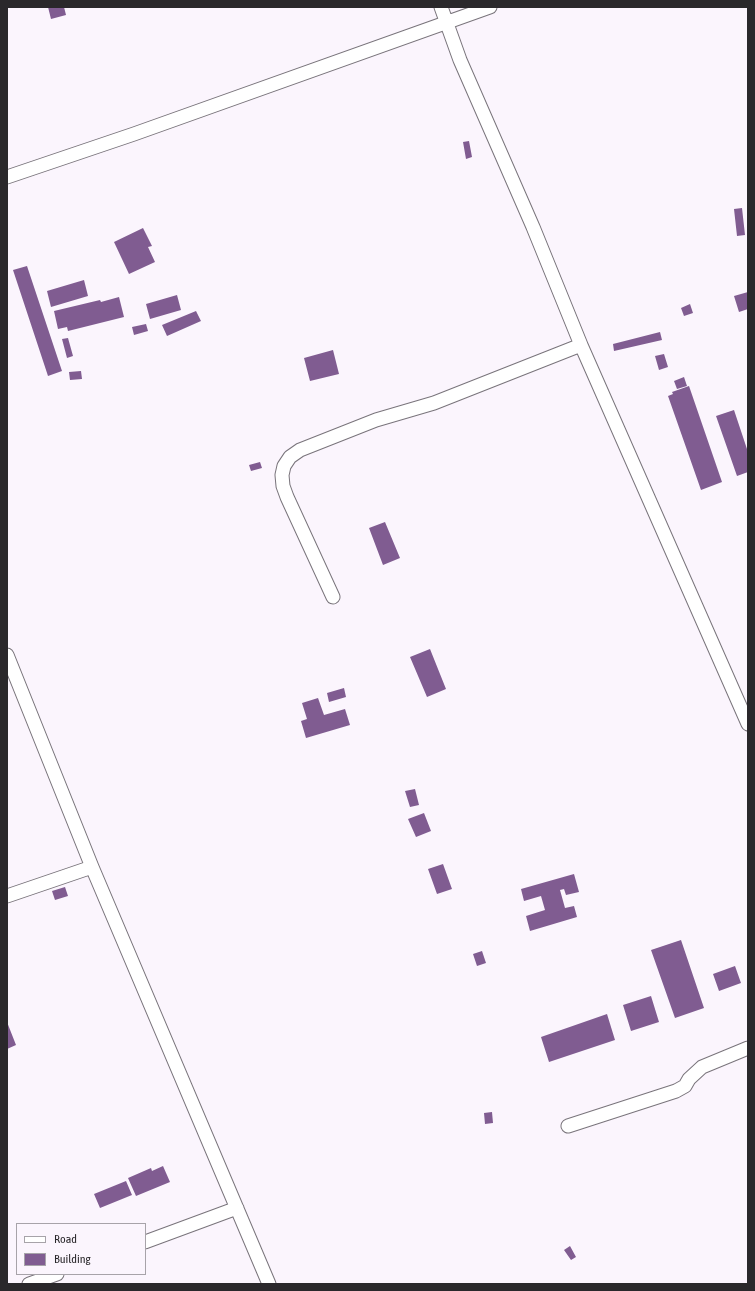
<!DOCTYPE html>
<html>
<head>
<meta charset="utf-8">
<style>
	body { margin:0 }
	#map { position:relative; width:755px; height:1291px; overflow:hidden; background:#fbf5fd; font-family:"Asap Condensed",sans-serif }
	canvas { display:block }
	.frame { position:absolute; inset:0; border:8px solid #2a282b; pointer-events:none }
	.legend { position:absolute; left:16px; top:1223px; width:130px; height:52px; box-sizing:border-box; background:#fbf5fd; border:1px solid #a7a3a9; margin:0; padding:5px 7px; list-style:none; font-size:12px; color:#2a282b }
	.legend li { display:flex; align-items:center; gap:8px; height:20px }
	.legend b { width:20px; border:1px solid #a7a3a9 }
</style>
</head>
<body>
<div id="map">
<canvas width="755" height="1291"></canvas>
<div class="frame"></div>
<ul class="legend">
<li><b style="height:5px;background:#fff"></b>Road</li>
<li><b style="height:11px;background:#805c91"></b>Building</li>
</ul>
</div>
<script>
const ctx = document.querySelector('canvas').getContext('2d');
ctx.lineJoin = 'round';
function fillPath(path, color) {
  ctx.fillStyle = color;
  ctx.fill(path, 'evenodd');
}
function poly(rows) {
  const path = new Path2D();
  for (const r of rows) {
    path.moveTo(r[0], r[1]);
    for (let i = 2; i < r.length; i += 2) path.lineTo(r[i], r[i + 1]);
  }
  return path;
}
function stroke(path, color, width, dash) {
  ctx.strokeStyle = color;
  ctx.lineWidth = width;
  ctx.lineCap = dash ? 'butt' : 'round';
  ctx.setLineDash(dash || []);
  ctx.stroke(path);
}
const building = poly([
	[48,7,64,7,66,15,51,19],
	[469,141,472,157,466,159,463,142],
	[742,208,745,235,737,236,734,209],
	[143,228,152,246,148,247,155,262,129,274,114,242],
	[27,266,62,371,48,376,13,270],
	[84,280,88,296,51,307,47,291],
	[748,292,748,309,739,312,734,296],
	[177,295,181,310,150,319,146,304],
	[119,297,124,317,68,331,67,327,58,329,54,311,100,300,101,302],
	[690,304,693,313,684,316,681,308],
	[196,311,201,321,167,336,162,325],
	[146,324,148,331,134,335,132,327],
	[660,332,662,340,614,351,613,344],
	[68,338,73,356,67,358,62,339],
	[333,350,339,374,310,381,304,358],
	[664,354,668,367,659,370,655,356],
	[81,371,82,379,70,380,69,372],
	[684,377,687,386,677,389,674,381],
	[689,386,722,482,701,490,668,396,673,394,672,392],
	[734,410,748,452,748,472,737,476,716,416],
	[260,462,262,468,251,471,249,465],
	[385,522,400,558,383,565,369,528],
	[430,649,446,689,427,697,410,657],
	[344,688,346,697,329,702,327,693],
	[318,698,324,715,345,709,350,725,306,738,301,721,307,719,302,703],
	[415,789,419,805,410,807,405,791],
	[424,813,431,831,416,837,408,819],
	[443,864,452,889,437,894,428,869],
	[574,874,579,892,566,895,564,889,560,890,565,908,574,906,577,917,530,931,526,916,545,910,541,896,524,901,521,889],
	[65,887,68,896,55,900,52,891],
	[681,940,704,1008,675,1018,651,950],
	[482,951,486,963,477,966,473,954],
	[735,966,741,983,719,991,713,974],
	[651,996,659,1022,631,1031,623,1005],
	[607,1014,615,1040,549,1062,541,1037],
	[7,1022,16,1045,7,1049],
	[492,1112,493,1123,485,1124,484,1113],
	[163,1166,170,1182,136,1196,128,1178,151,1168,152,1171],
	[126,1181,132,1195,100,1208,94,1194],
	[570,1246,576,1257,571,1260,564,1250]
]);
const street = poly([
	[441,7,460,60,533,227,581,345,748,724],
	[7,177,134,134,490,7],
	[333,597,287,497,283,486,282,475,284,466,290,457,300,450,376,420,434,403,581,345],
	[7,655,92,867,269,1284],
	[7,896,92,867],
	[568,1126,676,1091,685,1086,689,1079,702,1067,748,1048],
	[145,1242,237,1208],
	[29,1284,57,1274]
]);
fillPath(building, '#805c91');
stroke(street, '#79747b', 15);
stroke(street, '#fff', 13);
</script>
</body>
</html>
